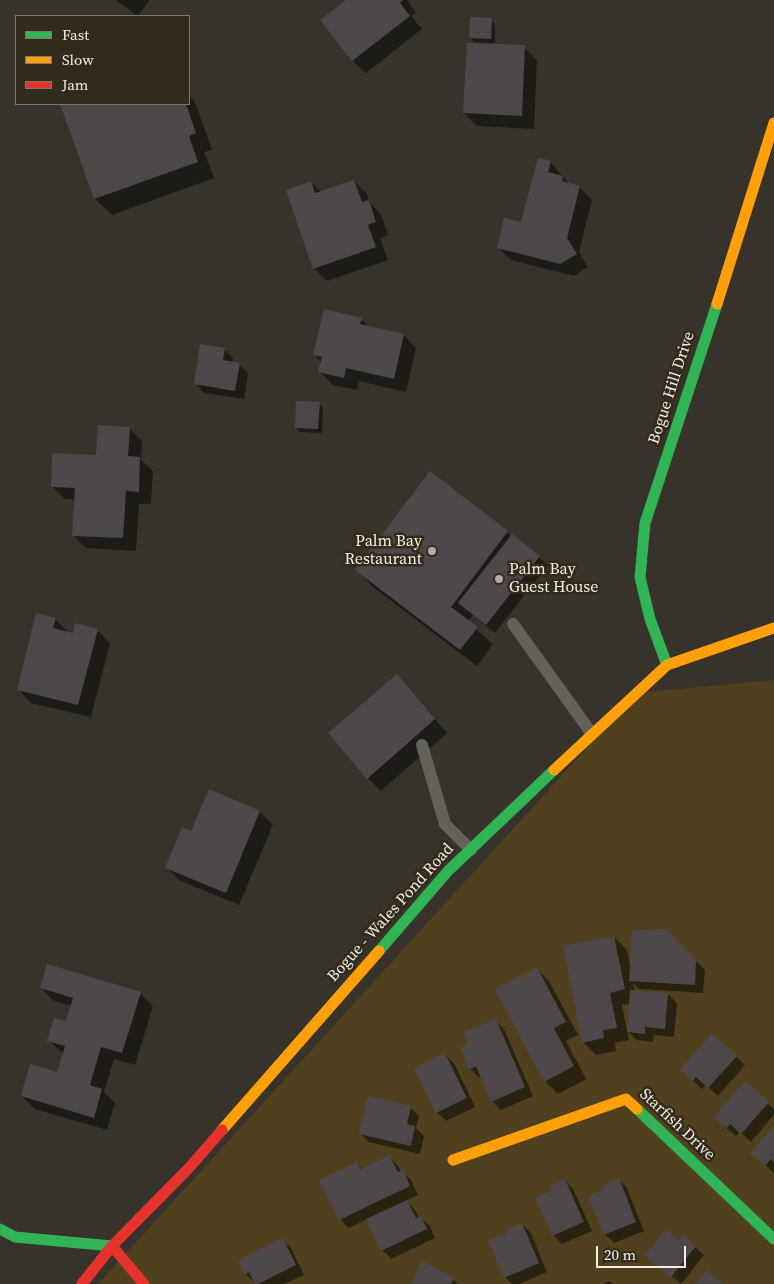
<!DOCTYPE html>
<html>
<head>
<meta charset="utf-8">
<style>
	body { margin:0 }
	#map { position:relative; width:774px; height:1284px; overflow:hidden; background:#37332a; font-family:"Source Serif 4",serif }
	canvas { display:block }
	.legend { position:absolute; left:15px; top:15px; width:175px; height:90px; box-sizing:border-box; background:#322a1a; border:1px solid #7f786b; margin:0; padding:6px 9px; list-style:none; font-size:15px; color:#f3eee4 }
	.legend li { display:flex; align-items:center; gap:10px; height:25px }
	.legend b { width:25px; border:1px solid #7f786b }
	.scale { position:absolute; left:596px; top:1246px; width:90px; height:22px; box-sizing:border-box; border:2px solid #f3eee4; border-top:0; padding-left:6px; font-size:15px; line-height:18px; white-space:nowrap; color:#f3eee4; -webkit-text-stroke:4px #322a1a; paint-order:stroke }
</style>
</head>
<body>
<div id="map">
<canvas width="774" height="1284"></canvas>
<ul class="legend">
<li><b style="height:6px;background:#30b455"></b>Fast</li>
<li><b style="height:6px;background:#ff9f0a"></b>Slow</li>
<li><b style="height:6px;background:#e5322d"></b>Jam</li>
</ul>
<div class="scale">20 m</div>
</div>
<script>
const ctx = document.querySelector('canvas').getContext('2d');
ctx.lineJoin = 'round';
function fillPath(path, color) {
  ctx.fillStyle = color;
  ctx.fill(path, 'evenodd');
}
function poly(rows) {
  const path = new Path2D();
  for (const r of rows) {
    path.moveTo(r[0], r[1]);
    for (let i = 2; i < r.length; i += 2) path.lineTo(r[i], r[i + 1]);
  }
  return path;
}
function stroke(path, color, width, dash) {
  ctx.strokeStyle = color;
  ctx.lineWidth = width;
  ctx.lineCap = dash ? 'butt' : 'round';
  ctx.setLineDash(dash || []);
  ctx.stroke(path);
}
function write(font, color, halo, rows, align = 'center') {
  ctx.font = font + ' "Source Serif 4",serif';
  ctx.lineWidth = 5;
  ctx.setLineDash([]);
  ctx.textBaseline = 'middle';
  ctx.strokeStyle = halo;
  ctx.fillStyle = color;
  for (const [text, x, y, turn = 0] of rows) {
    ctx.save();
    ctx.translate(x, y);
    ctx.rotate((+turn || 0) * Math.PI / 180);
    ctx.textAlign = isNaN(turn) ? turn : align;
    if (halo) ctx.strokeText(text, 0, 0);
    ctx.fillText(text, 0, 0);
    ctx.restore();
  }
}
const green = poly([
	[774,680,774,1284,98,1284,637,693]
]);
const shadow = poly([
	[116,0,150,0,138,16],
	[348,0,407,0,416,13,411,16,422,29,366,73,353,61,322,21],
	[491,20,495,24,495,43,474,42,470,37],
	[524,47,537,60,534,129,477,126,464,113],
	[189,95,195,102,212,150,204,152,214,178,112,215,95,199,61,104,189,104],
	[550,162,570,185,579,187,592,200,579,252,588,267,574,276,511,260,498,247,522,224],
	[354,181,367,194,369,202,381,214,388,235,380,238,388,260,327,281,314,268,311,182,321,192],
	[361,319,369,327,404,335,416,348,406,392,359,381,357,390,333,385,320,372,322,363,314,355],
	[224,349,233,358,232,363,239,364,248,373,244,399,204,393,196,384],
	[319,403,323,408,322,433,300,432,296,428],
	[129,428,142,441,141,460,153,471,151,504,139,504,136,551,86,548,73,535,75,500,65,499,52,486,97,456],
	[507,532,548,565,495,633,473,615,468,622,493,644,477,666,373,587,357,570],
	[55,619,68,632,74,634,97,630,110,643,91,717,31,703,19,690],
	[397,676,447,733,381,791,368,778],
	[209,791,260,812,273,825,239,905,179,880,166,867,192,833],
	[666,930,705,970,703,993,639,989,633,983,635,991,668,994,677,1003,674,1037,654,1035,653,1042,637,1040,628,1032,630,1004,622,1005,629,1040,615,1043,616,1051,596,1055,583,1042,614,937,627,950,630,966],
	[537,969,549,981,578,1035,566,1041,586,1079,558,1094,545,1081],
	[41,988,140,993,153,1006,135,1065,114,1059,104,1092,115,1103,107,1130,35,1109,22,1096,58,1073,64,1054,48,1040,67,1022,72,1006,54,1001],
	[495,1020,504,1029,533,1096,501,1110,492,1101,482,1076,479,1078,470,1069,470,1044],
	[445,1054,454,1063,475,1107,446,1121,437,1112],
	[736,1056,745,1065,718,1096,706,1085,702,1089,690,1078],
	[745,1083,774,1109,774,1115,751,1142,740,1132,736,1136,724,1126],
	[410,1107,419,1116,416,1128,424,1136,420,1154,369,1142,360,1133],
	[774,1128,774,1173,761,1161],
	[389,1157,398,1166,401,1172,402,1172,411,1180,418,1195,406,1201,415,1210,419,1218,421,1218,430,1226,435,1238,391,1259,382,1250,367,1219,349,1228,340,1219,357,1163,363,1169],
	[618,1179,627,1188,644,1231,614,1243,605,1234,606,1190],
	[565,1180,573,1189,592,1231,562,1244,553,1235,553,1192],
	[522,1224,531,1233,547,1272,519,1284,512,1284,505,1277,509,1233],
	[282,1240,291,1248,304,1275,284,1284,256,1284,246,1274],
	[680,1243,695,1247,704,1255,681,1284,646,1255],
	[423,1263,453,1279,458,1284,412,1284],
	[609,1281,613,1284,603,1284]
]);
const building = poly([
	[346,0,403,0,400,3,410,16,352,61,320,20],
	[470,17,492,18,491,39,469,38],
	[467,43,525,45,522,116,463,113],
	[60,104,186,104,196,133,189,136,198,162,94,199],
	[538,158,551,161,548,172,563,176,562,181,580,186,567,238,577,254,560,264,497,248,504,218,521,222],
	[354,180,362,202,369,200,376,222,368,225,376,247,313,269,286,190,311,181,315,193],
	[324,309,362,318,360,324,404,334,394,379,346,368,344,378,318,372,322,357,313,355],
	[200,344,225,348,223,360,240,363,235,391,194,384],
	[296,401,320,402,318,429,295,428],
	[98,425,130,427,128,456,140,457,139,492,126,491,123,538,72,536,75,488,51,487,52,453,96,455],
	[430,471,508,531,451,607,478,627,460,650,355,570],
	[512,534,540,556,486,625,458,603],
	[36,613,56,618,53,628,73,633,75,623,98,629,78,705,17,690],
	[397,674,435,719,367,779,328,733],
	[209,789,260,811,226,893,165,868,182,827,191,831],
	[666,929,696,960,695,985,629,981,632,931],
	[614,936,625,989,610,993,617,1028,603,1030,604,1038,582,1043,563,946],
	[47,964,141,992,122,1053,101,1047,90,1085,102,1089,94,1118,21,1096,30,1064,57,1072,65,1046,47,1041,54,1018,66,1021,73,998,40,988],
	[537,967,566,1022,554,1028,574,1066,544,1082,495,989],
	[630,990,668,993,665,1029,645,1027,645,1034,627,1032],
	[496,1019,525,1087,491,1102,476,1066,469,1070,460,1047,468,1044,464,1032],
	[712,1033,737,1056,708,1088,696,1077,693,1081,680,1070],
	[445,1053,467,1098,436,1113,414,1068],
	[745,1081,769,1102,741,1134,730,1124,727,1128,714,1117],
	[368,1096,411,1106,407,1124,415,1126,411,1146,359,1134],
	[774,1126,774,1162,771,1159,765,1166,750,1153],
	[389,1155,398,1172,403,1170,410,1186,339,1220,319,1180,357,1162,361,1169],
	[619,1178,636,1222,604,1235,588,1196,604,1189,603,1185],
	[565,1179,584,1222,552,1236,535,1198,551,1191,549,1186],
	[407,1200,416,1218,421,1216,427,1229,381,1251,366,1219],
	[522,1223,539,1263,504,1278,488,1240,507,1233,506,1230],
	[666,1229,679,1241,684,1235,696,1246,671,1277,645,1255],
	[283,1238,296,1265,258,1284,255,1284,249,1272,245,1275,238,1260],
	[422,1261,454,1278,451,1284,411,1284],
	[707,1270,723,1284,695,1284]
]);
const lane = poly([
	[513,624,592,734],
	[422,745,445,824,471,850]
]);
const fast = poly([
	[667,665,650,619,640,577,645,523,717,304],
	[379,951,448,871,554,770],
	[637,1109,774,1239],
	[0,1229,15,1237,112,1246]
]);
const slow = poly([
	[717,304,774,123],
	[554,770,667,665,774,628],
	[222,1130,379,951],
	[453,1160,626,1099,637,1109]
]);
const jam = poly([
	[112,1246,144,1284],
	[82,1284,112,1246,189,1168,222,1130]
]);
const markers = [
	[432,551,5,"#b1ada3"],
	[499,579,5,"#b1ada3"]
];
const streetNames = [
	["Bogue Hill Drive",672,388,-72],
	["Bogue - Wales Pond Road",391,913,-48],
	["Starfish Drive",677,1125,43]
];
const poiNames = [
	["Palm Bay",422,542],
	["Restaurant",422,560],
	["Palm Bay",509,570,"left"],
	["Guest House",509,588,"left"]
];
fillPath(green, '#50401e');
fillPath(shadow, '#0007');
fillPath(building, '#4e474a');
stroke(lane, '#64615a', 12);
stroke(fast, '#30b455', 11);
stroke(slow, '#ff9f0a', 11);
stroke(jam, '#e5322d', 11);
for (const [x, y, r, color] of markers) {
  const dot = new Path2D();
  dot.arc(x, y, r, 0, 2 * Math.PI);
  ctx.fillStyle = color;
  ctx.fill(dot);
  stroke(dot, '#322a1a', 2);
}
write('16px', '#f3eee4', '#322a1a', streetNames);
write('16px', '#f3eee4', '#322a1a', poiNames, 'right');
</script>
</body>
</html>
